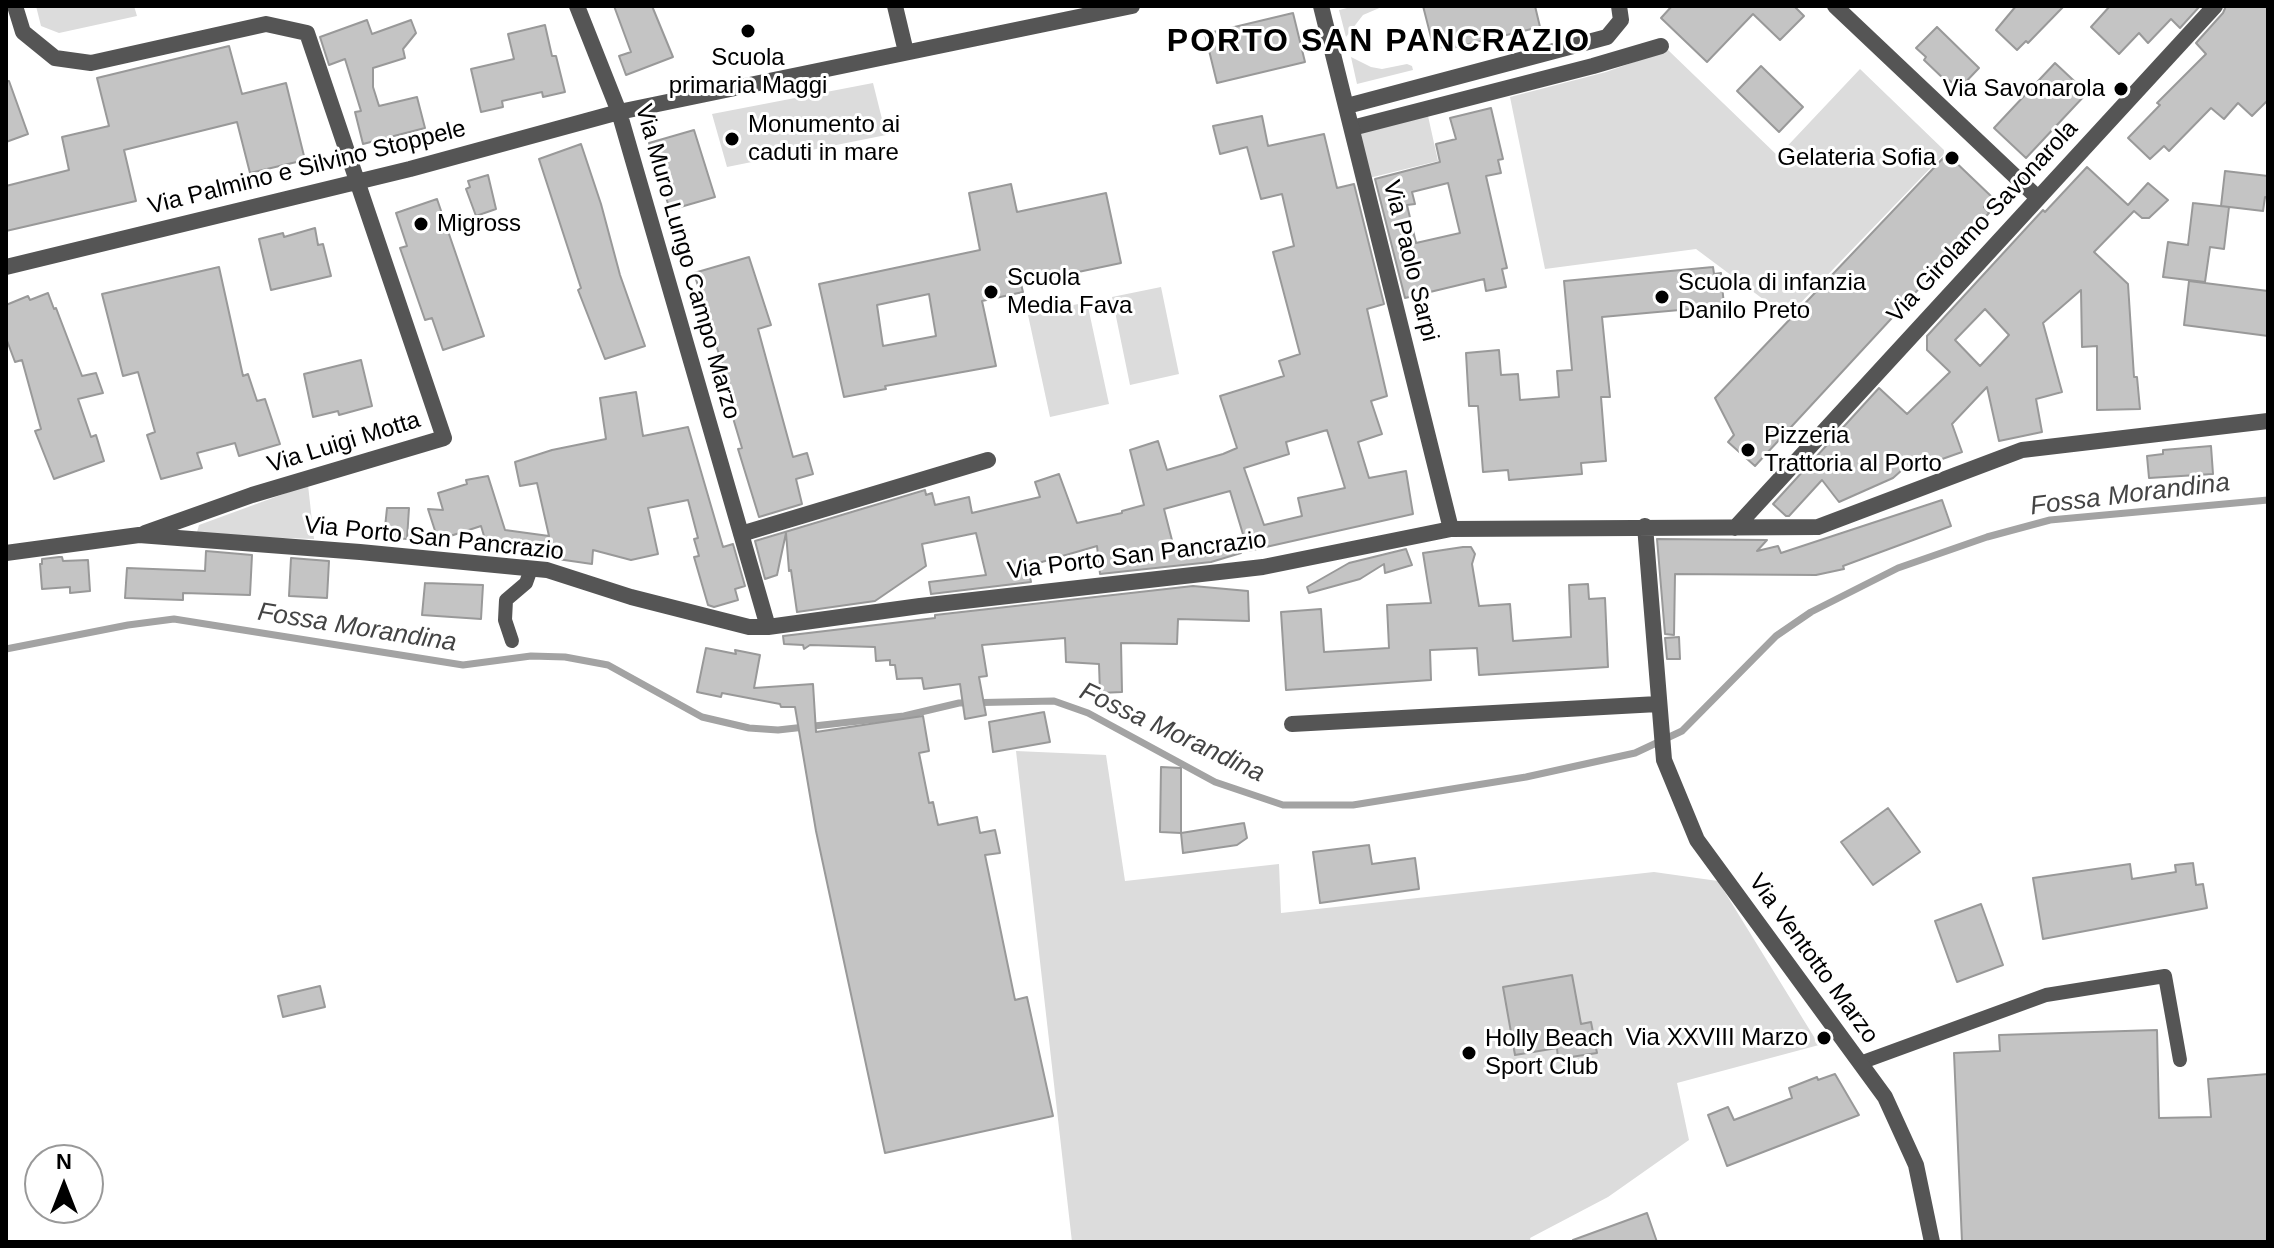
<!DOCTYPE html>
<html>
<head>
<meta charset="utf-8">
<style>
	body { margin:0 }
	#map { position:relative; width:2274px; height:1248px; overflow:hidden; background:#fff; font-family:Arial,sans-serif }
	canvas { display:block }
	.frame { position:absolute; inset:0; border:8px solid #000; pointer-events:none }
	.north { position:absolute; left:24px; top:1144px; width:80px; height:80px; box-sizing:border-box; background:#fff; border:2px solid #999; border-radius:50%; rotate:0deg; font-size:22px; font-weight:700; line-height:32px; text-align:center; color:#000 }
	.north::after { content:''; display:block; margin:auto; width:28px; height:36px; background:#000; clip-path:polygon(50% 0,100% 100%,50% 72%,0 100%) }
</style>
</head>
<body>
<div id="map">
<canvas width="2274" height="1248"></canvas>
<div class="frame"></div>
<div class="north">N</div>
</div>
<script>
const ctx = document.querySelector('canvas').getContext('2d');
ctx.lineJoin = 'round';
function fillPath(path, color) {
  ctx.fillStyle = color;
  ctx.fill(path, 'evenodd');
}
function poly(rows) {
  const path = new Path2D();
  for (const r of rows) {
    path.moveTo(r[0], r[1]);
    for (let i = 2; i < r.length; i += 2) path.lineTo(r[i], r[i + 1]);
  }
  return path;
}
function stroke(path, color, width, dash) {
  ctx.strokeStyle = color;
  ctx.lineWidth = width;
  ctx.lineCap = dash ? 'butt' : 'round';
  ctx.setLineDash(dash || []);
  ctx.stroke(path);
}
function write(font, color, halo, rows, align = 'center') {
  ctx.font = font + ' Arial,sans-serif';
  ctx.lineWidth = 6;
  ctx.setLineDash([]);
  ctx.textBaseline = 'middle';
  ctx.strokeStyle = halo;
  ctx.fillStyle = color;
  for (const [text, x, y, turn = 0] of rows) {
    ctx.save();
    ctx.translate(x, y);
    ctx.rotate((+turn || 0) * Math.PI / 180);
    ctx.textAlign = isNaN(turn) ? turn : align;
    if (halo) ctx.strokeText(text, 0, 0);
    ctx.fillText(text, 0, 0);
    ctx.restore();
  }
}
const green = poly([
	[36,6,134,6,137,16,59,33,41,26],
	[1355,6,1384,6,1363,15,1346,37,1339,10],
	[1668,50,1778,156,1860,69,1944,150,1944,154,1789,315,1785,311,1783,314,1696,249,1545,269,1510,97,1606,72],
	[1351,57,1371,67,1382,69,1407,64,1412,66,1413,70,1357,84],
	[873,83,886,135,727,167,712,114],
	[1428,116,1438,161,1365,179,1354,133],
	[1161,287,1179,374,1130,385,1112,297],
	[1087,302,1109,404,1050,417,1028,315],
	[308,485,314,539,199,535,197,532,199,525],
	[1016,751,1106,755,1125,881,1279,864,1281,913,1654,872,1718,881,1819,1045,1677,1083,1689,1140,1608,1197,1530,1238,1531,1242,1072,1242]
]);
const stream = poly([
	[6,649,128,625,174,619,463,665,531,656,565,657,608,665,702,717,749,728,778,730,904,716,959,703,1054,701,1088,713,1215,782,1283,805,1353,805,1526,777,1635,753,1682,731,1776,636,1811,612,1898,568,1987,537,2050,520,2268,500]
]);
const building = poly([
	[614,6,652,6,673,57,626,75,619,56,631,52,614,6],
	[1423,6,1535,6,1540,27,1452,48,1451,45,1434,49,1423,6],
	[1672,6,1794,6,1804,16,1780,40,1753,14,1707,62,1661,18,1672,6],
	[2016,6,2064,6,2028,43,2026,41,2017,50,1996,30,2016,6],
	[2110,6,2200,6,2180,28,2171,19,2148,43,2139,33,2119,54,2091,27,2110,6],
	[2226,6,2268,6,2268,100,2252,116,2238,103,2224,119,2211,108,2169,151,2164,146,2150,159,2128,138,2160,105,2157,103,2206,54,2196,43,2223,13,2226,6],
	[1293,13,1305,62,1217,83,1205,34,1293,13],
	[367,20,372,34,411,20,416,33,403,49,405,58,373,68,373,87,379,106,417,97,425,128,363,144,355,112,361,111,345,59,329,65,320,37,367,20],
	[545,25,552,56,556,56,565,92,543,97,542,92,502,101,503,107,481,112,471,69,514,59,508,34,545,25],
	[1937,27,1979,68,1959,89,1949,80,1947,82,1924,60,1926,57,1916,48,1937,27],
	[229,46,242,94,286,83,305,160,250,173,237,122,124,150,136,201,6,231,6,186,69,170,62,137,109,126,97,78,229,46],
	[2055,63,2087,93,2026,158,1994,128,2055,63],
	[1761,66,1803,107,1779,132,1737,91,1761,66],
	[6,81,9,81,28,134,6,142,6,81],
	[1491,108,1503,159,1498,160,1501,173,1486,176,1507,268,1502,269,1506,287,1486,291,1484,279,1405,298,1375,179,1440,162,1436,144,1456,139,1450,118,1491,108],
	[1448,183,1460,233,1416,243,1407,205,1415,204,1412,192,1448,183],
	[1262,116,1268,146,1324,134,1337,188,1354,184,1384,304,1367,309,1387,396,1371,401,1382,434,1358,442,1369,478,1406,471,1413,514,1248,551,1230,491,1164,509,1174,548,1240,547,1241,553,1211,562,1100,574,1097,546,1028,566,1031,582,931,594,929,582,986,575,976,533,922,544,926,566,875,601,797,612,791,570,789,571,786,533,777,575,765,579,755,541,925,490,926,495,932,493,935,505,969,497,972,513,1040,497,1035,482,1059,474,1077,523,1122,513,1122,511,1144,505,1130,450,1158,441,1167,470,1223,454,1237,448,1220,396,1284,376,1279,361,1300,354,1273,252,1294,246,1282,194,1261,199,1247,147,1220,154,1213,126,1262,116],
	[1327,430,1345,488,1298,498,1302,516,1264,525,1244,468,1289,454,1286,442,1327,430],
	[694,130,715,197,670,210,649,143,694,130],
	[581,144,601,204,620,275,645,346,605,359,578,290,581,288,539,159,581,144],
	[1947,154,1992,197,1984,207,1989,213,1755,466,1728,442,1734,435,1715,398,1947,154],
	[2087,167,2128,205,2148,183,2168,200,2149,218,2142,218,2134,211,2094,252,2128,284,2134,377,2137,377,2140,409,2097,410,2097,346,2082,347,2081,290,2043,323,2062,392,2036,399,2042,432,1999,441,1987,387,1952,424,1962,452,1914,469,1911,462,1893,478,1839,502,1822,480,1789,516,1786,516,1773,504,1879,388,1907,414,1950,372,1927,350,1927,336,2043,210,2045,212,2087,167],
	[1985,309,2009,335,1980,366,1955,340,1985,309],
	[2225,171,2268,176,2268,198,2265,197,2263,211,2221,206,2225,171],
	[488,175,496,209,476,216,466,189,470,187,468,181,488,175],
	[1011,184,1017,212,1106,193,1121,263,1021,284,1023,292,982,301,996,366,885,386,886,389,844,397,819,284,980,250,969,193,1011,184],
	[929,294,936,336,883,346,877,305,929,294],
	[437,199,484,336,443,350,432,318,425,320,400,248,407,246,396,213,437,199],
	[2193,203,2229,207,2224,249,2210,247,2205,282,2163,277,2168,242,2188,245,2193,203],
	[315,228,318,245,323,244,331,276,271,290,259,239,283,233,284,237,315,228],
	[749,257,771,325,758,329,793,457,807,453,813,474,796,479,802,504,759,517,738,449,742,448,733,418,738,416,694,273,749,257],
	[219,267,243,376,248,374,257,401,265,399,280,444,239,456,235,443,197,453,202,468,161,479,147,435,155,432,138,372,123,376,102,294,219,267],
	[1713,267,1714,274,1721,273,1724,306,1602,317,1610,397,1601,397,1606,461,1581,463,1582,474,1509,480,1508,470,1483,472,1478,406,1469,406,1466,353,1499,350,1501,375,1518,374,1520,400,1559,397,1557,371,1572,370,1564,281,1713,267],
	[2189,281,2268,291,2268,336,2184,325,2189,281],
	[48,293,54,309,56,308,82,376,96,373,103,393,78,399,91,437,96,435,104,461,54,479,35,431,41,429,22,360,15,362,6,338,6,305,28,296,30,300,48,293],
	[361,360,372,406,339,415,338,411,313,417,304,374,361,360],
	[636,392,643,436,688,427,723,547,733,544,745,586,735,589,738,600,714,607,708,605,694,557,699,556,694,539,698,538,688,500,648,508,658,554,631,560,593,550,592,564,488,549,481,526,438,540,428,509,443,510,438,493,467,484,466,480,488,476,505,530,549,536,537,483,520,486,515,462,552,450,606,439,600,398,636,392],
	[2211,446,2213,474,2149,478,2147,456,2163,454,2163,450,2211,446],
	[1942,500,1951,526,1843,566,1844,569,1816,575,1675,574,1674,635,1665,634,1657,539,1767,540,1757,551,1778,546,1781,553,1942,500],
	[387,508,409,508,407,539,384,537,387,508],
	[1463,547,1471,547,1475,554,1472,564,1479,606,1510,604,1513,641,1571,637,1569,585,1588,584,1589,599,1605,598,1608,667,1479,675,1477,648,1430,650,1431,680,1286,690,1281,612,1321,609,1324,652,1389,648,1387,605,1431,603,1423,553,1463,547],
	[1406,549,1412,565,1385,573,1384,564,1360,579,1309,593,1307,587,1349,563,1406,549],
	[206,551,252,555,250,595,183,593,183,600,125,598,127,568,205,571,206,551],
	[59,557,62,557,63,561,88,560,90,591,70,593,70,587,42,589,40,564,42,564,42,559,59,557],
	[291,558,329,561,327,598,289,596,291,558],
	[425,583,483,585,481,619,422,615,425,583],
	[1193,586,1248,591,1249,621,1178,619,1177,644,1121,643,1122,692,1100,693,1099,664,1066,662,1065,638,982,645,987,676,979,677,986,715,965,719,960,684,924,689,922,678,897,679,895,665,890,665,890,660,876,661,875,647,810,645,804,649,803,645,784,644,783,636,935,618,935,615,1193,586],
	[1679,637,1680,659,1667,659,1665,638,1679,637],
	[706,648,736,654,735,650,760,655,754,688,813,684,816,732,923,716,929,751,919,753,929,803,933,802,938,825,977,817,980,833,995,830,1000,853,985,855,1015,1000,1027,997,1053,1116,885,1153,816,831,795,707,781,707,780,704,722,693,721,697,697,692,706,648],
	[1044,712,1050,742,993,752,989,722,1044,712],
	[1161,767,1181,768,1181,833,1160,832,1161,767],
	[1888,808,1920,852,1873,885,1841,842,1888,808],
	[1244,823,1247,838,1237,845,1183,853,1181,833,1244,823],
	[1369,845,1372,864,1415,858,1419,889,1320,903,1313,852,1369,845],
	[2193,863,2196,885,2203,884,2207,908,2043,939,2033,878,2130,864,2132,879,2176,872,2175,865,2193,863],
	[1981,904,2003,965,1957,982,1935,921,1981,904],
	[1572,975,1581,1024,1591,1022,1597,1053,1558,1059,1557,1048,1515,1055,1503,987,1572,975],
	[320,986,325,1007,283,1017,278,996,320,986],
	[2157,1030,2159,1118,2211,1117,2208,1079,2268,1074,2268,1242,1962,1242,1954,1053,2000,1051,1999,1035,2157,1030],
	[1835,1074,1859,1115,1727,1166,1708,1115,1728,1107,1734,1120,1792,1098,1789,1088,1817,1077,1818,1080,1835,1074],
	[1647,1213,1657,1242,1574,1242,1573,1240,1647,1213]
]);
const service = poly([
	[512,641,505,620,506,600,526,583,531,569],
	[1860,1063,2046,995,2165,976,2180,1060]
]);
const pedestrian = poly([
	[1352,128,1593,66,1661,46]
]);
const minor = poly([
	[15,6,23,32,55,58,91,63,266,24,307,33,444,438,252,495,145,533],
	[577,6,619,112,768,627],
	[895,6,906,52],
	[1321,6,1451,529],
	[1835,6,2038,198],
	[1347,106,1607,37,1621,20,1619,6],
	[6,267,410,169,619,112,1132,6],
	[1645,526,1664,760,1697,840,1885,1097,1916,1165,1932,1242],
	[1735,528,2215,6],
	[741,534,988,460],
	[6,553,139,535,360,552,547,570,631,597,749,627,768,627,920,606,1263,567,1451,529,1818,527,2022,450,2268,421],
	[1292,724,1658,704]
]);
const markers = [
	[748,31,8,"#000"],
	[2121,89,8,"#000"],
	[732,139,8,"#000"],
	[1952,158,8,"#000"],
	[421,224,8,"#000"],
	[991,292,8,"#000"],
	[1662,297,8,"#000"],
	[1748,450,8,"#000"],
	[1824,1038,8,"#000"],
	[1469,1053,8,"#000"]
];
const poiNames = [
	["Scuola",748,58,"center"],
	["primaria Maggi",748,86,"center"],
	["Via Savonarola",2105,89,"right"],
	["Monumento ai",748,125],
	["caduti in mare",748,153],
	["Gelateria Sofia",1936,158,"right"],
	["Migross",437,224],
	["Scuola",1007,278],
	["Media Fava",1007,306],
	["Scuola di infanzia",1678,283],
	["Danilo Preto",1678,311],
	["Pizzeria",1764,436],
	["Trattoria al Porto",1764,464],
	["Via XXVIII Marzo",1808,1038,"right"],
	["Holly Beach",1485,1039],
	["Sport Club",1485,1067]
];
const streetNames = [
	["Via Palmino e Silvino Stoppele",307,168,-14],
	["Via Girolamo Savonarola",1983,222,-47],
	["Via Paolo Sarpi",1410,261,76],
	["Via Muro Lungo Campo Marzo",687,262,74],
	["Via Luigi Motta",344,443,-17],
	["Via Porto San Pancrazio",434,539,6],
	["Via Porto San Pancrazio",1137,556,-7],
	["Via Ventotto Marzo",1813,959,54]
];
const waterNames = [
	["Fossa Morandina",2130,495,-7],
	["Fossa Morandina",357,628,9],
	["Fossa Morandina",1172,733,25]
];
const districtNames = [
	["PORTO SAN PANCRAZIO",1379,42]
];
fillPath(green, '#dcdcdc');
stroke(stream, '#a3a3a3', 7);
fillPath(building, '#c4c4c4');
stroke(building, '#999', 2);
stroke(service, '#555', 14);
stroke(pedestrian, '#555', 16);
stroke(minor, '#555', 16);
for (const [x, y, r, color] of markers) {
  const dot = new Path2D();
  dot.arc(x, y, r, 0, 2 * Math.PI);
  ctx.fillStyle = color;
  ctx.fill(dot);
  stroke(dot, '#fff', 3);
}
write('24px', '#000', '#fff', poiNames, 'left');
write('24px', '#000', '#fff', streetNames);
write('italic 26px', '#444', '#fff', waterNames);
ctx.letterSpacing = '2px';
write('bold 32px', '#000', '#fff', districtNames);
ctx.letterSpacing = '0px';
</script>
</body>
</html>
